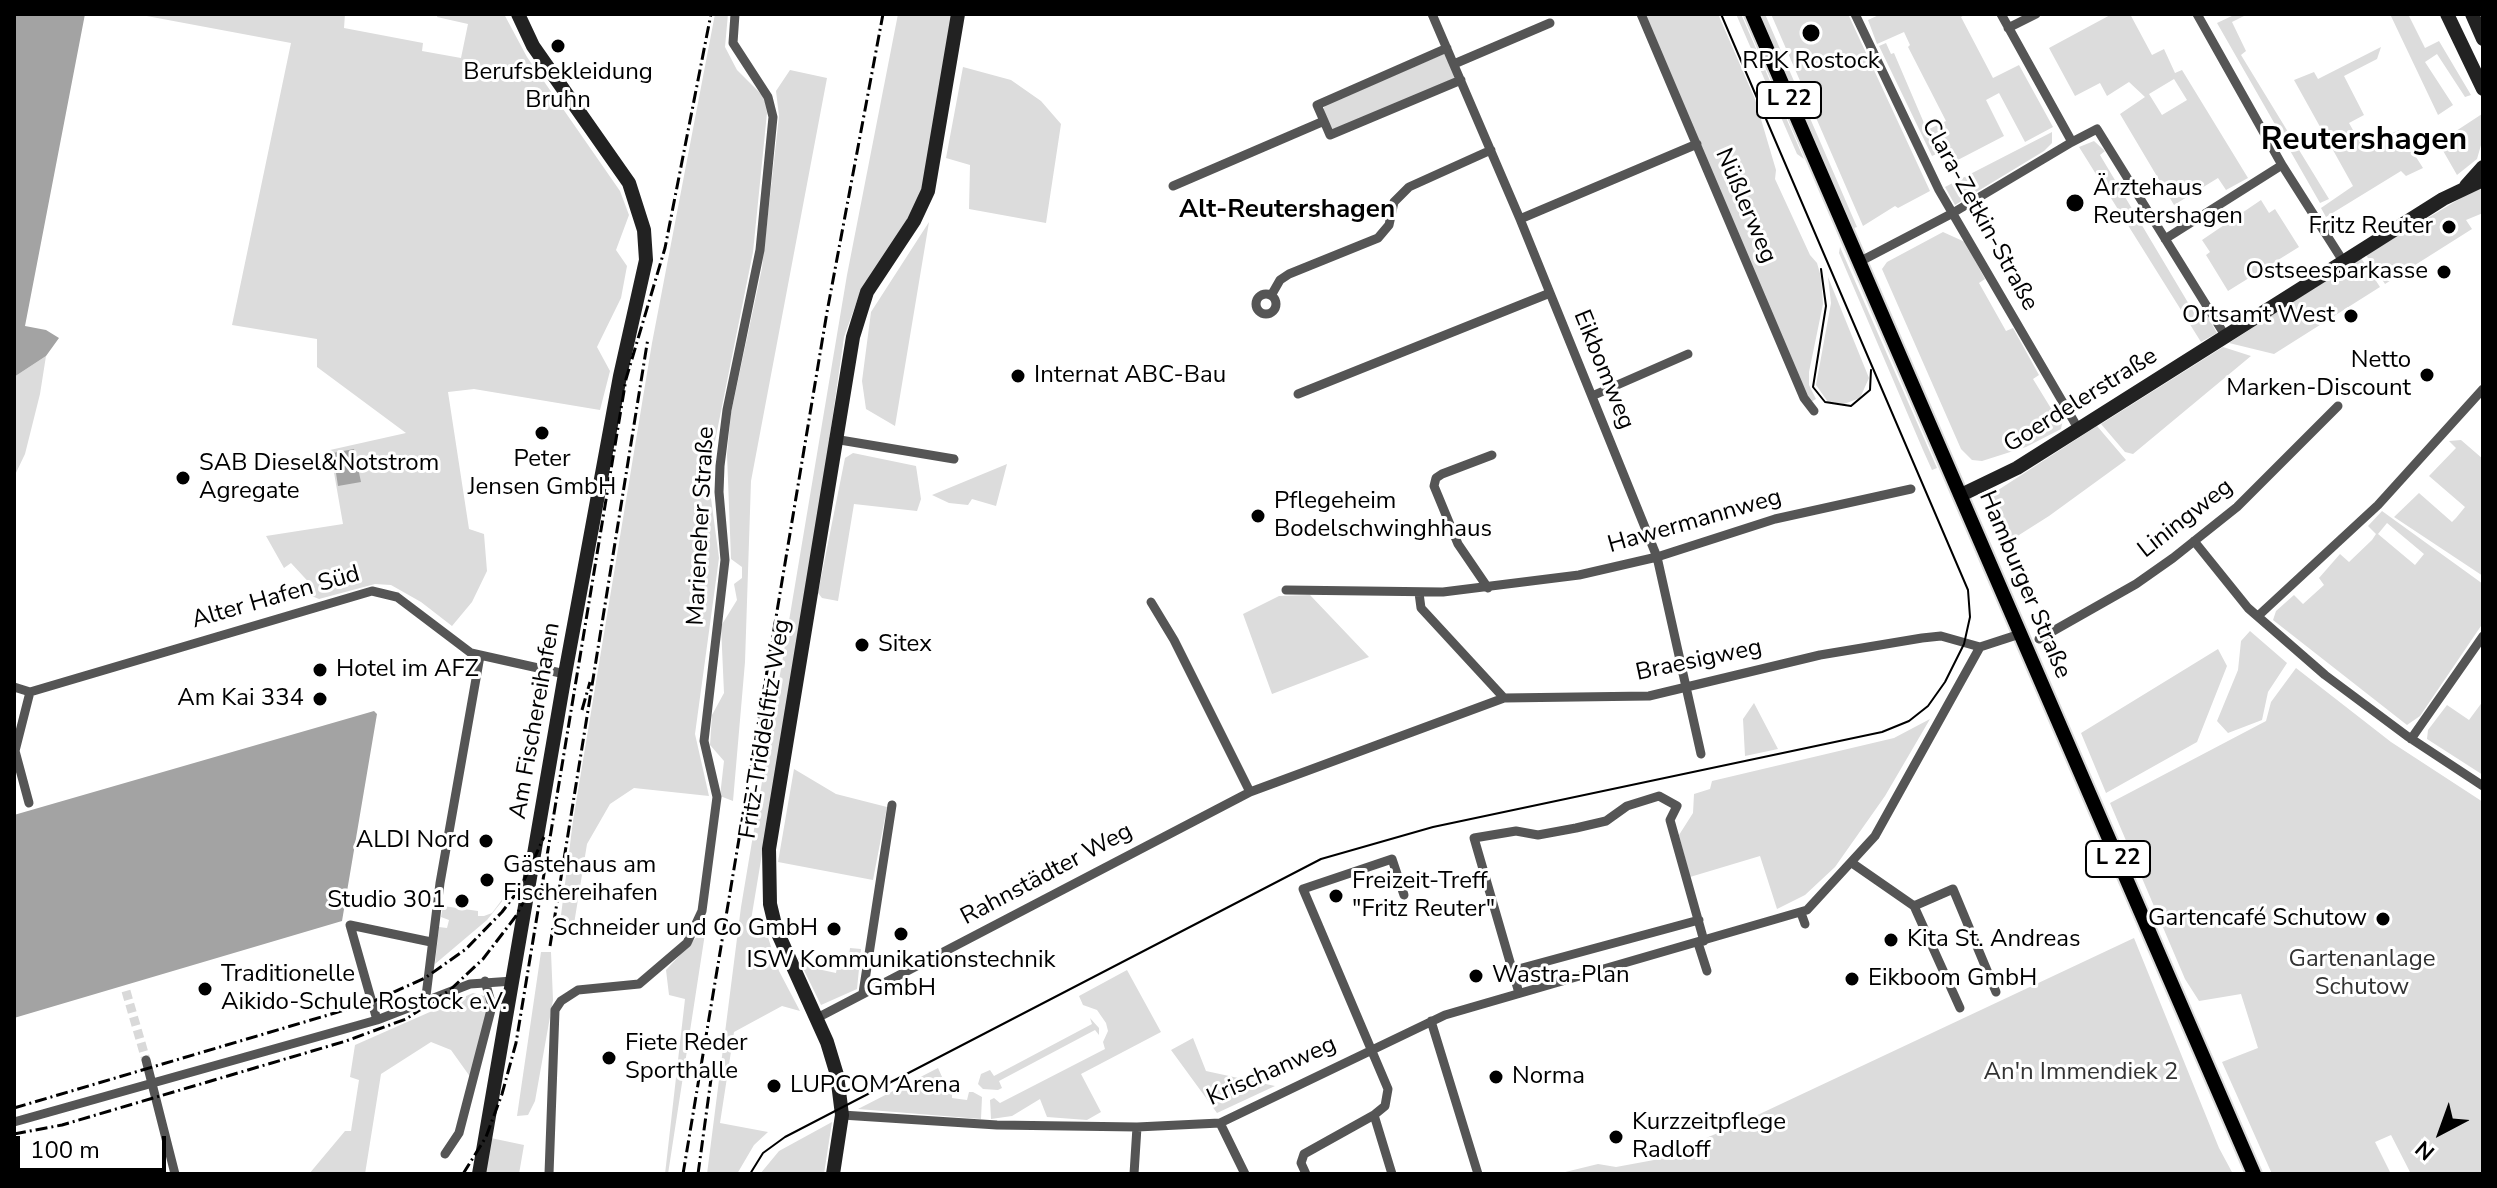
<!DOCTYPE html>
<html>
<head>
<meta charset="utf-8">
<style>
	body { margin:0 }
	#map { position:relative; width:2497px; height:1188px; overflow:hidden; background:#fff; font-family:"Nunito Sans",sans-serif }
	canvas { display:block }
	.frame { position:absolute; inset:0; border:16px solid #000; pointer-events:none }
	.north { position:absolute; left:2401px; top:1092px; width:80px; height:80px; -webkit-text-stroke:6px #fff; paint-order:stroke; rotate:221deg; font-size:22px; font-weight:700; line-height:32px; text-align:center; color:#000 }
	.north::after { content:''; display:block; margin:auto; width:28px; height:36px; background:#000; clip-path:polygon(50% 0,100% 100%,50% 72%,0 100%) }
	.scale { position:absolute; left:16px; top:1136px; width:150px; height:36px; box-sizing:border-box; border:4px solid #000; border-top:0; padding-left:10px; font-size:24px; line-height:28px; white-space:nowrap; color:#000; -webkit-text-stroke:6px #fff; paint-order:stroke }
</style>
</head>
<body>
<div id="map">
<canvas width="2497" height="1188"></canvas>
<div class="frame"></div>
<div class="north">N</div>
<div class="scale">100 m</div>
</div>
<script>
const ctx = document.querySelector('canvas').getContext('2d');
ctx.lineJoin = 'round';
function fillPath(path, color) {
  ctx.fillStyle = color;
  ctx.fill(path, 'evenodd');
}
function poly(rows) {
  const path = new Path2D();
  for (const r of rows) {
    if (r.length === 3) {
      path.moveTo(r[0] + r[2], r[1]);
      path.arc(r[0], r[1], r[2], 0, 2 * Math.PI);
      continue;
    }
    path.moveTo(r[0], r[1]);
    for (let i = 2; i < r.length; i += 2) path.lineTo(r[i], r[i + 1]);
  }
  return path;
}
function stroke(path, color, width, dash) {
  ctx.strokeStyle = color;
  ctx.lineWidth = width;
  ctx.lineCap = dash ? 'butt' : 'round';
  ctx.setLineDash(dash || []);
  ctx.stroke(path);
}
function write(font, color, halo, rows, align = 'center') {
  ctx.font = font + ' "Nunito Sans",sans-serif';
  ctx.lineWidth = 6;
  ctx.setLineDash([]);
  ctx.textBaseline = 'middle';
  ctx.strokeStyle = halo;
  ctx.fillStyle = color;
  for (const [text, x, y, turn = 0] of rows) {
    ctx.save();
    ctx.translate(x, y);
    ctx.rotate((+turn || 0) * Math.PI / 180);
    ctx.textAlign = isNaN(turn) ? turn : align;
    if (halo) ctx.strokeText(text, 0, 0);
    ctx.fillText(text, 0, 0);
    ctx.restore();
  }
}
const green = poly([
	[136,14,345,14,344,28,423,43,422,51,461,58,468,24,437,17,438,14,504,14,527,57,620,191,629,215,616,250,627,266,621,298,597,347,610,371,600,410,474,389,448,392,469,529,484,534,487,571,472,602,452,626,421,602,391,585,375,584,319,599,309,595,315,589,291,563,284,568,266,536,343,524,330,450,406,433,317,367,317,339,232,325,291,43],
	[715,14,728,14,725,47,737,70,764,97,767,113,753,252,708,476,719,558,695,734,709,796,634,788,610,804,587,844,574,924,560,923,573,821,652,343],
	[898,14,953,14,920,200,858,298,844,337,819,512,751,920,763,922,779,971,800,1011,782,1006,734,1032,720,1123,768,1132,754,1145,737,1174,707,1174,741,907,847,275],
	[1641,14,1718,14,1755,99,1776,170,1775,179,1810,255,1817,263,1821,277,1823,304,1809,372,1809,385,1816,399,1807,404],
	[1736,14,1741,14,1804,159,1797,154],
	[1761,14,1765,14,1857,227,1854,228],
	[1771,14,1848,14,1930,191,1898,208,1895,206,1863,226],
	[1881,14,1966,14,1961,17,1993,78,2019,65,2053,127,2025,142,1999,93,1986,100,2004,136,1952,163,1945,150,1932,156,1879,46,1886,43,1891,54,1894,53,1927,130,1946,121,1908,47,1910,45,1904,32,1877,44,1868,20],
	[2112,14,2130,14,2152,55,2164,49,2175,73,2182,70,2248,178,2226,190,2218,178,2174,205,2120,114,2145,97,2129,82,2107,96,2100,83,2075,96,2049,48],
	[2174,79,2187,100,2162,115,2149,94],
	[2236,14,2248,14,2232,22,2246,51,2241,55,2329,199,2320,203,2217,23],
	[2390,14,2408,14,2425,48,2439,41,2471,95,2465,97,2437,54,2425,62,2453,105,2438,115],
	[2381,47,2377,59,2344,76,2364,115,2349,123,2362,146,2399,130,2423,168,2406,176,2401,171,2326,217,2321,208,2353,186,2294,80,2314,72,2318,79],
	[1446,53,1457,79,1331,131,1323,111,1325,105],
	[963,67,1011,80,1041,101,1061,124,1046,223,969,209,970,165,946,158],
	[790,70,827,78,751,481,745,662,733,801,720,796,724,761,710,745,712,715,724,693,721,626,737,600,734,584,742,578,742,567,731,559,727,454,731,413,762,268,779,116,776,91],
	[2482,114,2483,138,2477,159,2457,175,2438,142,2449,135,2452,139,2458,135,2456,131],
	[2052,132,2052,143,2044,151,1955,205,1945,187],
	[2094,141,2105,151,2100,155,2196,316,2205,312,2217,333,2201,342,2079,147],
	[2481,186,2483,213,2466,220,2472,229,2385,284,2366,255],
	[2261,200,2269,213,2275,209,2299,247,2228,291,2206,255,2210,252,2202,240],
	[929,222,895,426,866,409,862,381,871,312],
	[1943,232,1965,242,1985,279,1979,283,2006,331,2013,328,2039,375,2033,379,2052,410,2059,406,2064,414,2061,429,2026,447,1982,461,1972,460,1961,449,1882,269,1887,262],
	[1840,247,1937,468,1932,470,1923,450,1839,253],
	[2361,258,2380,287,2274,354,2229,343],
	[1828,277,1869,378,1860,398,1844,404,1828,402,1816,385,1831,303],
	[2223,347,2251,356,2133,454,2125,452,2101,424],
	[46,356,40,394,25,454,14,477,14,377],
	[2097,426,2126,460,2049,516,2008,542,2001,542,1995,525,1992,494],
	[2461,440,2483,459,2483,576,2394,517,2419,493,2452,522,2456,518,2465,507,2429,476,2456,448,2449,441],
	[853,453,916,466,921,499,917,511,854,504,838,601,822,598,818,593,845,458],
	[1007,464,996,506,972,499,968,505,949,503,932,495],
	[2382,511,2483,584,2483,623,2420,716,2407,725,2273,620,2276,611,2294,595,2303,604,2324,585,2319,578,2340,554,2349,562,2372,540,2376,534,2368,526],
	[2387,523,2424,554,2415,565,2378,534],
	[1310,595,1369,657,1272,694,1243,614,1279,596],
	[2250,631,2287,663,2268,692,2262,720,2228,733,2217,721,2238,670,2241,641],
	[2218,649,2227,666,2197,742,2106,793,2081,733],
	[2296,668,2391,742,2483,802,2483,1174,2411,1174,2391,1135,2375,1142,2391,1174,2272,1174,2222,1062,2258,1048,2241,994,2199,1001,2185,979,2110,803,2266,721,2271,702],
	[2483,701,2483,775,2427,739,2428,730,2447,705,2469,720],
	[1754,703,1778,749,1745,756,1743,719],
	[1930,719,1885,796,1835,867,1805,895,1777,909,1760,856,1690,877,1679,835,1693,813,1694,794,1710,789,1712,781,1894,738],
	[794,769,836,794,887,807,873,880,778,862],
	[502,887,512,889,487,920,435,964,439,927,447,928,449,920,441,917,443,906,478,911,478,916,484,916,492,913,504,897],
	[706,927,668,1174,665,1174,685,999,669,995,666,970],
	[2134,938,2219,1148,2233,1174,1557,1174,1598,1164,1616,1167,1654,1160,1732,1127],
	[850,948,861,949,857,989,821,1005,798,958,814,961,813,968,836,973,839,954,849,956],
	[541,952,551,952,553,1000,535,1101,528,1115,517,1116],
	[1127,970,1161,1032,1081,1074,1101,1112,1087,1120,1047,1117,1040,1099,1012,1116,991,1119,990,1100,994,1098,1000,1103,1105,1049,1103,1042,1108,1031,1106,1023,1097,1010,1083,1005,1079,996],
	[473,993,484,996,490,1006,471,1078,451,1050,431,1042,381,1074,365,1174,309,1174,345,1131,351,1131,359,1080,350,1077,355,1045],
	[1090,1018,1099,1028,1099,1035,1095,1030,999,1081,1002,1088,998,1090,983,1089,978,1084,981,1074,990,1070,994,1076,1092,1024],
	[1193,1038,1206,1071,1275,1086,1217,1113,1171,1050],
	[938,1068,943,1079,939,1083,942,1090,952,1092,952,1098,967,1100,969,1092,973,1092,982,1097,981,1119,858,1109],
	[832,1122,824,1174,760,1174,779,1151],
	[486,1137,524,1145,519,1174,479,1174]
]);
const water = poly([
	[14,14,85,14,25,326,46,330,59,338,46,356,14,377],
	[354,449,361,482,338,486,333,453],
	[374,711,377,714,342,921,14,1018,14,815]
]);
const streetTunnel = poly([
	[126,991,146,1060]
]);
const street = poly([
	[1432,14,1520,219,1657,557,1701,754],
	[1641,14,1804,398,1814,411],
	[1855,14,1939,190,2079,430],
	[2001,14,2072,142,2097,129,2226,337],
	[2197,14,2282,165,2343,261],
	[2008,28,2036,14],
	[1447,48,1317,105,1324,121,1330,135,1461,80],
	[1454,64,1550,23],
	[1173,186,1324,121],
	[1520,219,1697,144],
	[2165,239,2282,165],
	[1859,262,1951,214,2072,142],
	[1266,304,10],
	[1272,294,1280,280,1289,274,1378,238,1389,225,1394,202,1409,187,1491,150],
	[1298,394,1550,293],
	[1592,396,1688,354],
	[834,439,954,459],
	[2194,541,2248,608,2325,675,2407,736,2483,786],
	[1488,588,1458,544,1434,486,1436,478,1442,474,1492,455],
	[1286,590,1443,592,1579,575,1657,557,1775,519,1911,489],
	[1419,593,1421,608,1504,698],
	[1151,602,1174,640,1250,792],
	[2258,616,2378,505,2483,389],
	[2039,639,2136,584,2173,558,2237,507,2338,406],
	[14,687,30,692,372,591,397,597,471,653,565,674],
	[2411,739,2483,636],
	[29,803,15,751,30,692],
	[1852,863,1914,906,1960,1008],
	[1914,906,1953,889,1996,992],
	[1801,913,1805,924],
	[1698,943,1707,971],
	[1511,971,1699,920],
	[863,993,892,805],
	[1519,993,1474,838,1516,831,1538,835,1576,828,1606,821,1627,806,1659,796,1677,806,1670,820,1704,941],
	[425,1004,440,883,480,656],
	[817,1018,1250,792,1504,698,1649,696,1820,655,1922,638,1941,636,1980,647,2020,634],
	[377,1020,350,925,431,942],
	[1431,1021,1478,1174],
	[146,1060,175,1174],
	[842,1115,997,1125,1137,1127,1220,1123,1445,1015,1807,910,1875,836,1980,647],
	[14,1122,377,1020,470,984,513,981],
	[1220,1123,1245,1174],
	[445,1154,459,1133,492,1006,485,981],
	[549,1174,555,1010,561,1001,578,990,639,984,687,943,702,911,717,797,704,741,725,560,719,492,720,466,727,410,760,250,773,117,768,97,733,43,735,14],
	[1134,1174,1137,1127],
	[1306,1174,1301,1163,1304,1154,1374,1115],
	[1392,1174,1374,1115,1385,1106,1388,1089,1303,889,1392,859,1404,895]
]);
const secondary = poly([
	[2447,14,2483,89],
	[2472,14,2483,39],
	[2466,186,2483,167],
	[1961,495,2017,468,2443,199,2483,180],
	[479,1174,565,674,620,376,646,260,644,230,629,183,533,46,518,14],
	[833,1174,842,1115,837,1075,827,1042,776,929,770,904,769,849,853,337,867,292,914,221,928,191,958,14]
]);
const primary = poly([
	[1752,14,2254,1174]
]);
const tram = poly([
	[1821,269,1826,306,1813,387,1825,402,1851,406,1870,390,1871,370],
	[750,1174,763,1153,785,1137,1321,859,1433,827,1882,732,1909,721,1928,706,1945,682,1964,644,1970,617,1968,590,1721,14]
]);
const rail = poly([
	[582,710,590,682],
	[550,946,648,338],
	[14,1108,372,1002,425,978,466,949,502,912,521,887,544,837],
	[14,1134,62,1125,346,1041,406,1019,450,990,483,959,516,916,532,886],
	[463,1174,486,1137,502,1094,516,1043,626,379,665,248,711,14],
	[683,1174,827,312,883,14],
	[698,1174,711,1079]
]);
const markers = [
	[1811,33,10,"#000"],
	[558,46,8,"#000"],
	[2075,203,10,"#000"],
	[2449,227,8,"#000"],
	[2444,272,8,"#000"],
	[2351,316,8,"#000"],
	[2427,375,8,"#000"],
	[1018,376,8,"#000"],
	[542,433,8,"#000"],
	[183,478,8,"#000"],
	[1258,516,8,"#000"],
	[862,645,8,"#000"],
	[320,670,8,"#000"],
	[320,699,8,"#000"],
	[486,841,8,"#000"],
	[487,880,8,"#000"],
	[1336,896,8,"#000"],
	[462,901,8,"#000"],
	[2383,919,8,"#000"],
	[834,929,8,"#000"],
	[901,934,8,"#000"],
	[1891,940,8,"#000"],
	[1476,976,8,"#000"],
	[1852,979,8,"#000"],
	[205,989,8,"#000"],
	[609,1058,8,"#000"],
	[1496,1077,8,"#000"],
	[774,1086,8,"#000"],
	[1616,1137,8,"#000"]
];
const shields = [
	[1789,100,64],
	[2118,859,64]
];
const shieldNames = [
	["L 22",1789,100],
	["L 22",2118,859]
];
const poiNames = [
	["RPK Rostock",1811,62,"center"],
	["Berufsbekleidung",558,73,"center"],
	["Bruhn",558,101,"center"],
	["Ärztehaus",2093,189],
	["Reutershagen",2093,217],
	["Fritz Reuter",2433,227,"right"],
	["Ostseesparkasse",2428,272,"right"],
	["Ortsamt West",2335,316,"right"],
	["Netto",2411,361,"right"],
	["Marken-Discount",2411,389,"right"],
	["Internat ABC-Bau",1034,376],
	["Peter",542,460,"center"],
	["Jensen GmbH",542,488,"center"],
	["SAB Diesel&Notstrom",199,464],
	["Agregate",199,492],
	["Pflegeheim",1274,502],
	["Bodelschwinghhaus",1274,530],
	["Sitex",878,645],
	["Hotel im AFZ",336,670],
	["Am Kai 334",304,699,"right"],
	["ALDI Nord",470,841,"right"],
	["Gästehaus am",503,866],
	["Fischereihafen",503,894],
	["Freizeit-Treff",1352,882],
	["\"Fritz Reuter\"",1352,910],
	["Studio 301",446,901,"right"],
	["Gartencafé Schutow",2367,919,"right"],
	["Schneider und Co GmbH",818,929,"right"],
	["Kita St. Andreas",1907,940],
	["ISW Kommunikationstechnik",901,961,"center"],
	["GmbH",901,989,"center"],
	["Traditionelle",221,975],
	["Aikido-Schule Rostock e.V.",221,1003],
	["Wastra-Plan",1492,976],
	["Eikboom GmbH",1868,979],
	["Fiete Reder",625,1044],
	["Sporthalle",625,1072],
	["Norma",1512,1077],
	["LUPCOM Arena",790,1086],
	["Kurzzeitpflege",1632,1123],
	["Radloff",1632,1151]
];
const streetNames = [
	["Nüßlerweg",1745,206,67],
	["Clara-Zetkin-Straße",1979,215,61],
	["Eikbomweg",1603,370,68],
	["Goerdelerstraße",2081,401,-32],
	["Liningweg",2186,519,-38],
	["Hawermannweg",1695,522,-16],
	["Marieneher Straße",702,526,-87],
	["Hamburger Straße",2024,585,67],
	["Alter Hafen Süd",276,598,-16],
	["Braesigweg",1699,661,-12],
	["Am Fischereihafen",536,721,-80],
	["Fritz-Triddelfitz-Weg",766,729,-81],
	["Rahnstädter Weg",1047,875,-28],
	["Krischanweg",1272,1072,-24]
];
const parkNames = [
	["Gartenanlage",2362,960],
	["Schutow",2362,988],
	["An'n Immendiek 2",2081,1073]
];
const neighbourhoodNames = [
	["Alt-Reutershagen",1287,211]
];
const districtNames = [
	["Reutershagen",2364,141]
];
fillPath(green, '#dcdcdc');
fillPath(water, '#a3a3a3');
stroke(streetTunnel, '#d9d9d9', 9, [9, 4.5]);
stroke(primary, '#dbdbdb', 18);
stroke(street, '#555', 9);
stroke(secondary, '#222', 14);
stroke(primary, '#000', 14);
stroke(tram, '#000', 2);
stroke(rail, '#000', 3, [12, 4, 2, 4]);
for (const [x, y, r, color] of markers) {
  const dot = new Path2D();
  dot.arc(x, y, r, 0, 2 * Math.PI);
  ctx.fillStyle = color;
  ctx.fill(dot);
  stroke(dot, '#fff', 3);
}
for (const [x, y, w] of shields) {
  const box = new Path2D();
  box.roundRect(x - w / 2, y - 18, w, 36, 6);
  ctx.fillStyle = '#fff';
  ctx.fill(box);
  stroke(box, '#000', 2);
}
write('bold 22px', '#000', null, shieldNames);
write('24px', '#000', '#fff', poiNames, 'left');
write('24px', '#000', '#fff', streetNames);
write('24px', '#333', '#fff', parkNames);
write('bold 26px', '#000', '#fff', neighbourhoodNames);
write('bold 32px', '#000', '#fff', districtNames);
</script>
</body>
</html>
